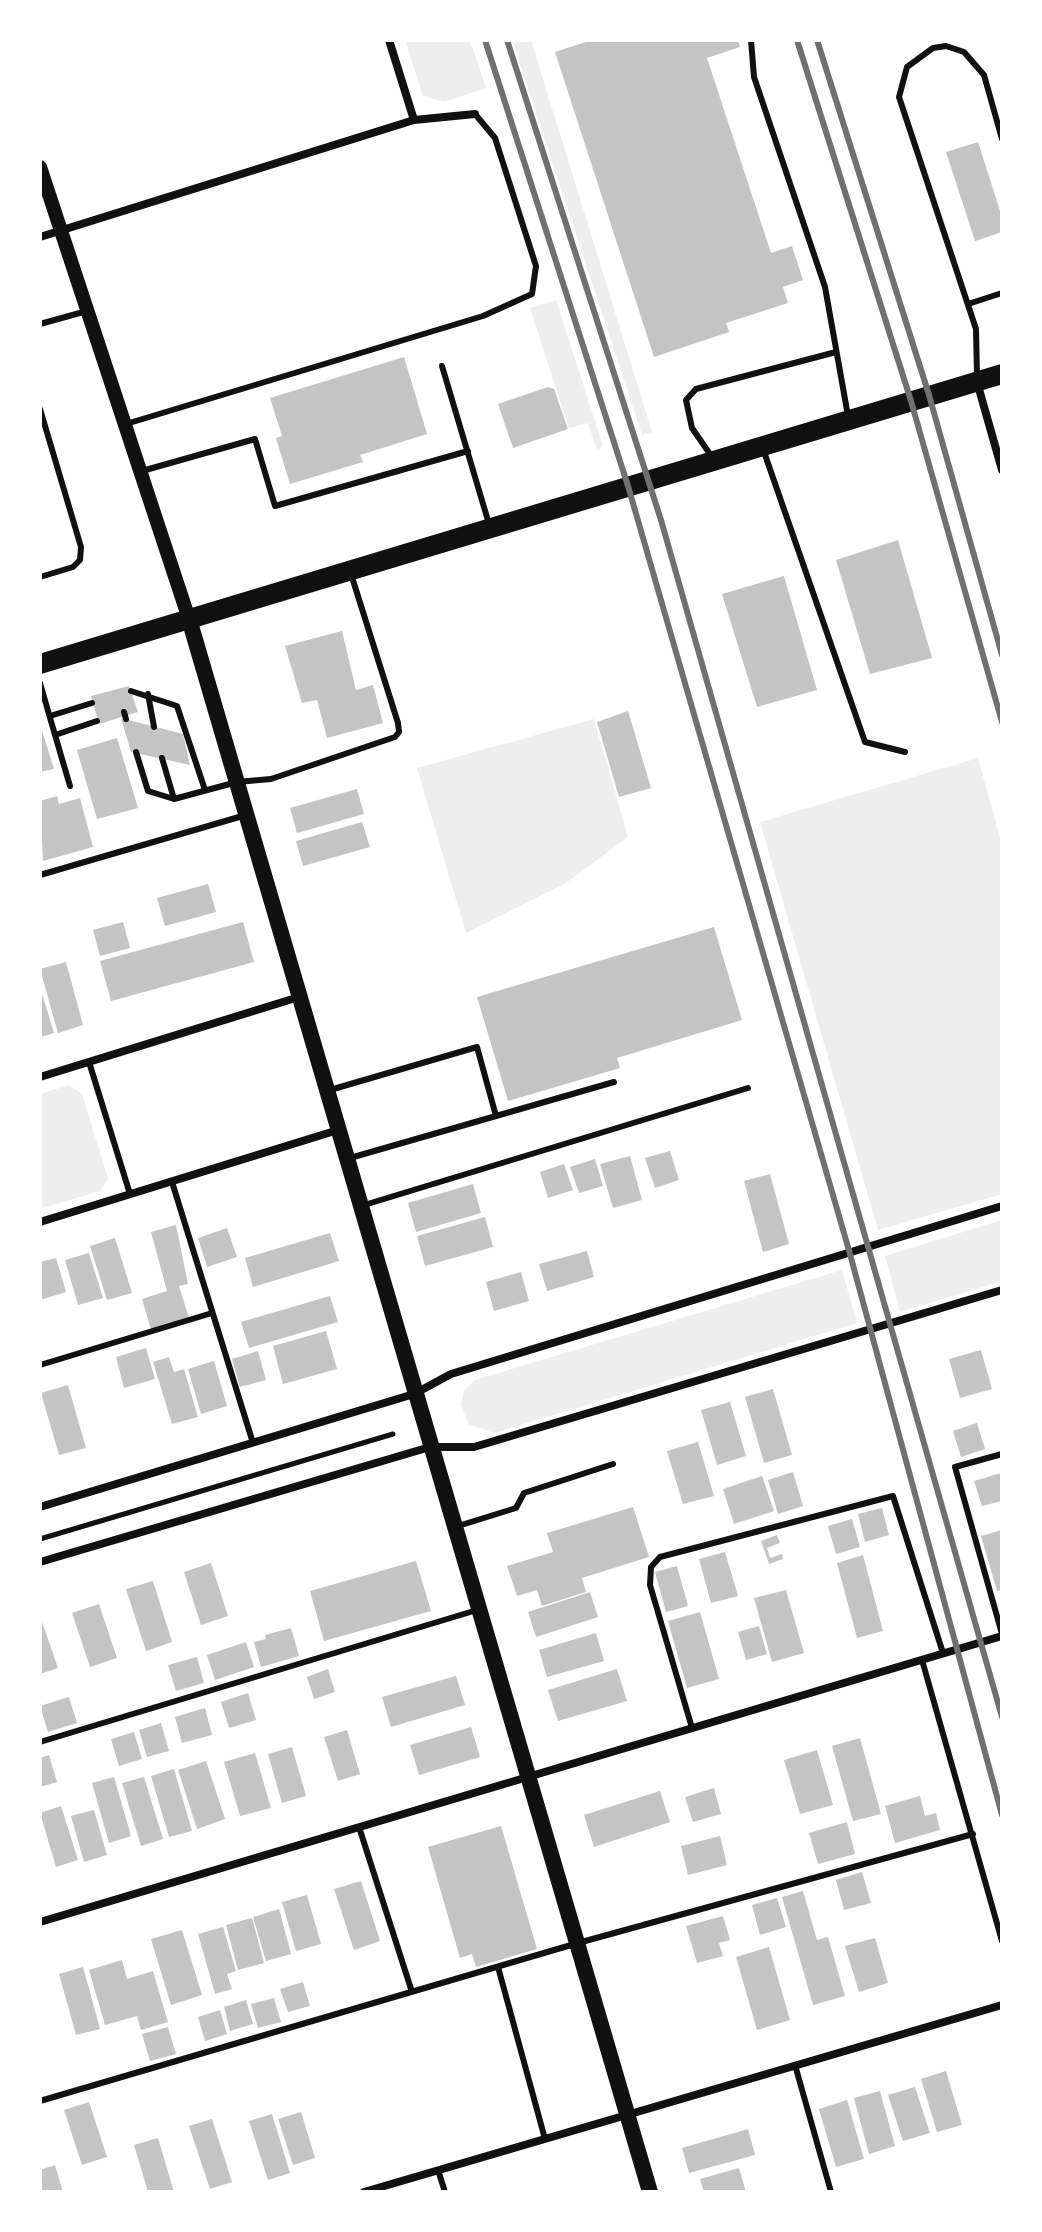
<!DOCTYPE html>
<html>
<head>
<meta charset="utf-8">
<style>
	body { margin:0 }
	#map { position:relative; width:1042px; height:2232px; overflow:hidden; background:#fff; font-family:Lato,sans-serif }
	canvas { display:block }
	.frame { position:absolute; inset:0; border:42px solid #fff; pointer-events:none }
</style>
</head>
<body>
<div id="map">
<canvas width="1042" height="2232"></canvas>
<div class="frame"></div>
</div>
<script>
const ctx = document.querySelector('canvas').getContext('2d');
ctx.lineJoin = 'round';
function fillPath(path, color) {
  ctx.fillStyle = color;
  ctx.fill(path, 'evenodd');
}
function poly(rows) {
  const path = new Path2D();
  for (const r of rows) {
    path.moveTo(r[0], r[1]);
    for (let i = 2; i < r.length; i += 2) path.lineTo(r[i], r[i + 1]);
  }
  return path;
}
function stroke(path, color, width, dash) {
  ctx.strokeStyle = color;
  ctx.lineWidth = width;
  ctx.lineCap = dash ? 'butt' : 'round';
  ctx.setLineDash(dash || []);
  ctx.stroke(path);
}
const green = poly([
	[405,40,470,40,486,88,444,102,423,96],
	[512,40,531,40,652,432,642,435],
	[556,300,603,446,597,450,588,423,569,428,530,308],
	[594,719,628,837,566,883,466,933,417,768],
	[978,758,1002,845,1002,1194,878,1230,760,822],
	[69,1085,82,1094,108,1179,100,1191,40,1209,40,1094],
	[1002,1220,1002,1281,900,1312,885,1256],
	[842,1270,857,1323,494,1433,468,1424,461,1404,464,1390,475,1380]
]);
const building = poly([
	[592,40,738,40,740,47,707,58,771,253,792,246,803,280,783,287,788,303,726,323,729,332,654,357,555,52],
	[978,142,1002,217,1002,232,975,241,946,152],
	[404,357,427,434,360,455,363,462,290,484,276,438,282,436,270,398],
	[548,387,554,389,568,429,513,448,498,404],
	[898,540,932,658,870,674,836,560],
	[784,576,817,690,757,707,722,594],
	[342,631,356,690,373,685,383,723,327,738,317,700,302,703,285,646],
	[129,686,138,712,99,724,91,696],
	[628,711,651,788,619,797,597,722],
	[121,718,183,734,190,765,131,752],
	[40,724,54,769,40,772],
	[117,738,138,808,97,819,77,750],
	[357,789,364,814,297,833,290,808],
	[57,796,59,804,80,798,93,847,43,861,40,801],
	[362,822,370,847,303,866,296,841],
	[208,884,216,912,165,926,157,898],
	[123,922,130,948,100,956,93,930],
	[243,922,254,962,111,1001,100,961],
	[714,927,742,1020,617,1058,620,1068,508,1101,477,997],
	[66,962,83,1025,58,1033,40,969],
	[40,987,54,1033,40,1037],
	[670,1151,679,1180,655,1188,645,1158],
	[630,1156,642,1200,613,1208,600,1164],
	[595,1159,603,1186,579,1193,570,1167],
	[564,1164,573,1190,548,1198,540,1172],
	[770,1174,789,1244,763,1252,744,1181],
	[473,1184,481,1213,416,1232,408,1203],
	[485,1217,493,1247,425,1266,417,1236],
	[176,1225,188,1284,179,1286,189,1318,151,1330,142,1299,167,1291,151,1232],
	[227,1228,237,1257,207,1267,198,1238],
	[330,1233,339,1261,253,1287,245,1258],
	[115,1238,132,1293,107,1300,90,1246],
	[587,1251,594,1277,547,1291,539,1264],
	[89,1253,103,1298,78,1305,65,1260],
	[56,1258,66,1292,40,1300,40,1262],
	[521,1272,529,1301,494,1311,486,1282],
	[330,1296,338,1322,249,1348,241,1322],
	[326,1331,337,1369,283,1384,273,1346],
	[146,1348,155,1379,124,1388,116,1357],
	[981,1350,992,1389,960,1398,949,1359],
	[258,1351,266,1380,240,1387,232,1359],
	[169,1357,174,1372,184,1369,198,1417,172,1424,153,1362],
	[214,1361,227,1406,201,1414,188,1369],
	[68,1385,86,1448,59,1455,41,1393],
	[773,1389,792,1455,764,1463,745,1397],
	[730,1402,746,1456,717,1465,701,1410],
	[977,1423,985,1449,961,1457,953,1431],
	[698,1442,714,1496,683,1504,667,1451],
	[793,1472,803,1506,778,1514,768,1480],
	[1001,1473,1002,1501,982,1506,974,1481],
	[762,1476,774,1511,734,1524,723,1489],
	[633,1507,649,1557,582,1578,586,1592,542,1606,537,1590,517,1596,507,1566,553,1552,547,1533],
	[882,1508,889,1535,865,1542,858,1514],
	[852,1519,860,1547,836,1554,828,1526],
	[1002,1530,1002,1590,997,1591,981,1536],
	[777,1535,780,1543,767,1548,770,1558,782,1554,783,1559,769,1564,761,1541],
	[725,1552,738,1596,711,1603,699,1559],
	[863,1555,883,1631,857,1638,837,1563],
	[416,1561,431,1611,324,1641,310,1591],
	[211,1563,228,1616,201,1625,184,1572],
	[677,1566,688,1606,666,1612,655,1572],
	[153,1581,172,1642,146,1651,126,1589],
	[786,1590,804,1653,772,1662,754,1598],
	[590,1592,598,1617,536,1637,528,1612],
	[99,1604,117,1658,90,1667,72,1613],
	[700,1612,719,1679,687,1688,668,1621],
	[40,1616,58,1668,40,1674],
	[759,1626,767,1654,746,1660,738,1632],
	[291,1628,299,1656,261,1667,254,1642,266,1639,265,1635],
	[596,1633,604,1661,547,1677,539,1650],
	[246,1642,254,1667,215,1680,207,1655],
	[197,1657,204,1683,176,1691,168,1665],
	[328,1669,335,1692,314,1699,307,1677],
	[617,1669,627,1701,558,1721,548,1690],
	[456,1676,465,1705,391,1727,382,1697],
	[248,1693,256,1720,229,1728,221,1702],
	[69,1697,77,1723,48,1732,40,1706],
	[205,1708,212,1735,182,1743,175,1717],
	[161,1723,169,1751,147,1757,139,1730],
	[471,1727,480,1757,419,1775,410,1745],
	[347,1730,360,1774,338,1781,324,1737],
	[134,1732,142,1759,119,1766,111,1739],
	[860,1738,881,1814,853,1821,832,1746],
	[292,1747,306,1796,282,1803,268,1754],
	[817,1750,833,1805,800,1814,784,1760],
	[255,1753,271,1808,240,1816,224,1762],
	[49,1755,57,1782,40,1787,40,1758],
	[206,1761,225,1819,197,1829,178,1770],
	[174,1769,192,1831,169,1837,151,1776],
	[114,1777,131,1836,109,1843,92,1783],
	[144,1777,163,1839,141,1846,122,1783],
	[714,1788,721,1814,693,1822,685,1797],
	[660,1791,670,1822,594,1847,584,1815],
	[920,1796,925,1816,936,1813,940,1830,895,1843,885,1806],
	[61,1806,78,1860,56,1867,40,1813],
	[94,1810,107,1855,84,1862,71,1816],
	[847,1822,855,1854,818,1864,809,1833],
	[501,1826,537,1949,476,1967,472,1954,460,1958,428,1847],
	[720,1836,727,1865,688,1875,681,1846],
	[862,1872,871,1903,844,1910,836,1880],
	[361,1881,380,1941,354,1950,334,1889],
	[803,1891,817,1940,828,1937,845,1996,813,2005,782,1897],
	[307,1895,321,1944,296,1951,282,1902],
	[777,1898,786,1927,760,1935,752,1905],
	[279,1909,291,1954,266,1961,253,1917],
	[723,1916,730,1940,719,1943,723,1956,697,1963,686,1926],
	[252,1918,264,1963,238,1970,226,1925],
	[223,1927,236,1971,227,1974,232,1989,215,1994,198,1934],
	[182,1930,202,1995,171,2005,151,1939],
	[875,1938,888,1983,859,1992,845,1946],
	[769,1947,790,2020,757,2030,736,1957],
	[122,1960,127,1979,153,1971,168,2022,141,2030,137,2016,105,2025,89,1970],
	[83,1967,100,2029,76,2035,59,1974],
	[303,1982,310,2006,288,2012,280,1989],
	[274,1998,281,2022,258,2028,251,2004],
	[246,2000,253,2024,230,2031,224,2007],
	[220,2010,227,2034,205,2041,198,2017],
	[168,2027,176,2054,150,2061,142,2034],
	[946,2071,962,2125,937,2132,921,2079],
	[915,2087,930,2133,903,2141,888,2095],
	[880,2091,895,2146,869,2154,854,2098],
	[847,2100,864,2159,836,2167,819,2109],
	[89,2102,107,2157,82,2165,64,2110],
	[301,2112,315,2158,293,2165,278,2119],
	[272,2114,290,2173,268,2180,249,2121],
	[212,2119,232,2182,210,2189,189,2126],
	[748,2129,755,2155,689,2173,682,2148],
	[158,2138,174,2192,148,2192,134,2145],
	[55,2165,63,2192,40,2192,40,2170],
	[739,2168,746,2192,704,2192,700,2179]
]);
const path = poly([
	[40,1539,393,1434]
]);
const service = poly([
	[751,40,754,77,825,287,848,416],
	[968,304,1002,293],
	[40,324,87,311],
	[442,366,489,524],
	[977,376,976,329,899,97,907,67,933,48,946,46,964,52,984,75,1002,139],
	[40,409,81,547,80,560,73,567,40,577],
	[126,424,483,316,532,294,536,266,495,138,475,114],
	[763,449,865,742,905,752],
	[712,457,692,428,686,400,696,389,836,352],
	[142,471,255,439,275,506,468,451],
	[40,683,55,735],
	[131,691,177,706,205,790],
	[148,694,154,727],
	[124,712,126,719],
	[50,716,92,703],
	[136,752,148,791,174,799,237,782,271,779,395,737,399,732,398,723,351,574],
	[162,758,174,799],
	[70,786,55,735,97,721],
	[40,875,246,815],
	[89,1062,130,1194],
	[330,1090,477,1047,496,1116,350,1158],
	[496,1116,614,1082],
	[172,1182,253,1443],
	[361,1206,748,1088],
	[40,1365,212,1313],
	[1002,1454,955,1467,1002,1634],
	[458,1526,516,1508,524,1493,613,1464],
	[922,1660,1002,1941],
	[692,1728,650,1585,651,1567,660,1557,893,1496,943,1653],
	[40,1742,477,1610],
	[359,1827,412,1992],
	[498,1967,545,2139],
	[795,2065,831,2192],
	[40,2101,578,1943,973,1834],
	[438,2170,445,2192]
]);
const minor = poly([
	[389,40,414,120],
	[40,237,414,120,475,114],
	[977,382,1002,470],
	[40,1077,299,997],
	[40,1222,338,1130],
	[40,1507,414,1394,451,1374,1002,1206],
	[40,1562,430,1447,474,1447,1002,1290],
	[40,1922,1002,1636],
	[364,2192,1002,2005]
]);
const tertiary = poly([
	[40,167,189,619]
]);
const secondary = poly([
	[189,619,650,2192]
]);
const primary = poly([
	[40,664,1002,374]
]);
const rail = poly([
	[485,40,628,486,850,1254,1002,1815],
	[507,40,661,520,1002,1717],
	[797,40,911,401,1002,722],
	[817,40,929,395,1002,655]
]);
fillPath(green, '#eee');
fillPath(building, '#c4c4c4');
stroke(path, '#111', 5);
stroke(service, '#111', 6);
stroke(minor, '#111', 8);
stroke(tertiary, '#111', 14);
stroke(secondary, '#111', 16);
stroke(primary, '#111', 20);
stroke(rail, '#707070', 6);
</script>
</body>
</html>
